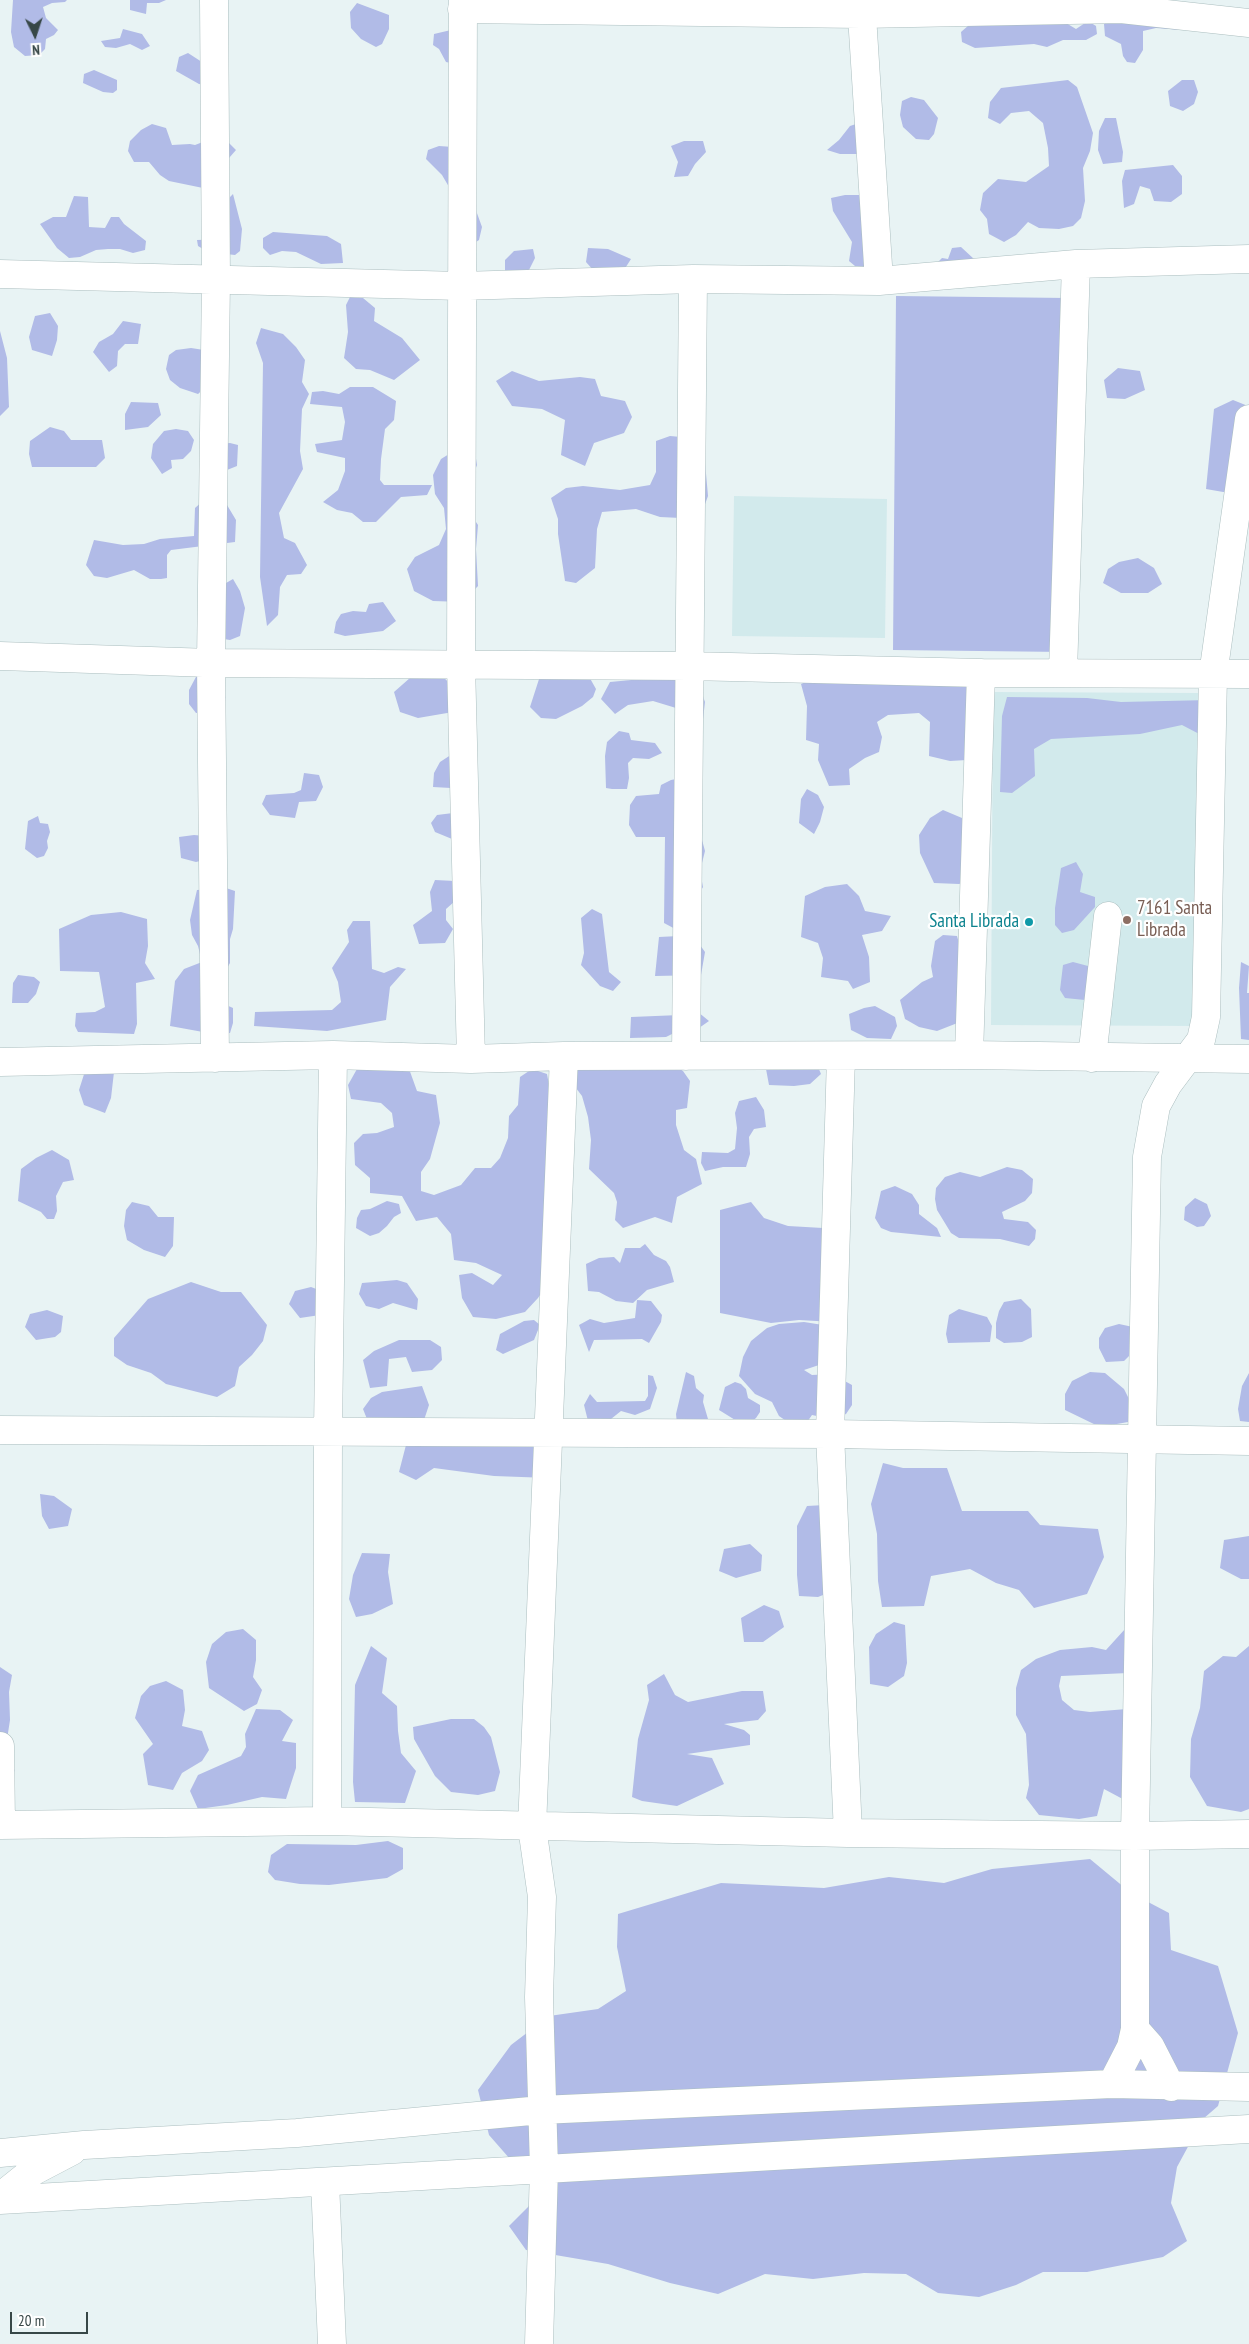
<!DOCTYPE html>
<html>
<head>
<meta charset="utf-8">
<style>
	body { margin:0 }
	#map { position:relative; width:1249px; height:2344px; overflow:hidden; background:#e8f3f4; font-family:"PT Sans Narrow",sans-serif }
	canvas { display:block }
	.north { position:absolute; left:10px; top:10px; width:50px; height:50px; -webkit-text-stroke:4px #fff; paint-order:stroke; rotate:176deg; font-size:14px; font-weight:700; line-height:20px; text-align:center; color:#374747 }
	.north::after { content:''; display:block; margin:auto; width:18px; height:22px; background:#374747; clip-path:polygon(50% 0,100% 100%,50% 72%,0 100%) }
	.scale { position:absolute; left:10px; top:2312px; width:78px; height:22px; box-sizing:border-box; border:2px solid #374747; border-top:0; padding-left:6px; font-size:15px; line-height:18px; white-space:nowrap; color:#374747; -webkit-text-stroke:4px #fff; paint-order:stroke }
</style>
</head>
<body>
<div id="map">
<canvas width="1249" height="2344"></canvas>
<div class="north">N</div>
<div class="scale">20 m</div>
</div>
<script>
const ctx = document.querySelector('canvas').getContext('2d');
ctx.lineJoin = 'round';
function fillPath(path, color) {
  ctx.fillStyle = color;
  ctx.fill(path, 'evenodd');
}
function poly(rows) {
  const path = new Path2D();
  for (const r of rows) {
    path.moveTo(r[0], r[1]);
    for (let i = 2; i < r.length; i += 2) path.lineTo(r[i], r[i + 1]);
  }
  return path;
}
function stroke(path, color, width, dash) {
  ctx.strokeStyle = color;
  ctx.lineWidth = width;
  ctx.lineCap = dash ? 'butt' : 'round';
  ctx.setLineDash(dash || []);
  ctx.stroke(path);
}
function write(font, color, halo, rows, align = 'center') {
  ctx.font = font + ' "PT Sans Narrow",sans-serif';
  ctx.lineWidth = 4.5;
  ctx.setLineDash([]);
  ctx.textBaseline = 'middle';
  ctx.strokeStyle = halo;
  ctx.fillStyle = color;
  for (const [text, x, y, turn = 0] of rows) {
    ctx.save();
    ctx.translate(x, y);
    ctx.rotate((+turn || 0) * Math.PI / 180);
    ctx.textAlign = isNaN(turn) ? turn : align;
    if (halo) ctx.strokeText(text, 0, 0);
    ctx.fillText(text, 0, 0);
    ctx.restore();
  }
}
const education = poly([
	[734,496,887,499,885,638,732,636],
	[993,692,1198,693,1196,1026,991,1025]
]);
const green = poly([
	[13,0,67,0,65,2,52,3,43,7,46,18,58,30,54,35,46,39,45,49,39,55,25,56,14,47,11,32],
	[130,0,166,0,159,3,147,3,146,14,130,10],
	[449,0,472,0,455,64,446,62,439,49,433,45,434,34,451,30],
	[357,3,389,15,389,29,382,44,376,47,361,39,351,28,350,12],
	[1110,19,1186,25,1181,30,1156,28,1143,31,1143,50,1135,63,1127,62,1123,56,1121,44,1105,36,1104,24],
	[1061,20,1076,29,1088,21,1096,26,1097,34,1086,40,1063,40,1047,47,1034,44,975,48,962,42,961,32,969,25],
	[123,29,142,34,150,46,142,50,130,44,116,48,105,47,101,41,120,38],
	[188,53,205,64,211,86,199,84,176,71,179,57],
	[94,70,117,80,117,90,113,93,103,92,83,83,84,74],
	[1068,80,1077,87,1093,133,1090,151,1083,168,1085,201,1081,218,1073,226,1059,229,1039,228,1028,222,1016,235,1004,242,989,234,987,219,980,210,983,193,998,179,1026,182,1049,166,1048,148,1043,123,1029,111,1011,113,1000,124,988,118,990,102,1001,88],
	[1182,80,1194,80,1198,92,1194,104,1183,111,1170,106,1168,91],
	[911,97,924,100,938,118,934,134,929,140,916,139,903,127,900,115,902,101],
	[1105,118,1116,118,1123,152,1122,162,1103,164,1098,150,1099,131],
	[862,122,861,154,840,154,827,150,839,140,850,126],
	[152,124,166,128,172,145,190,144,195,145,221,135,236,150,203,188,169,181,160,175,149,162,134,162,128,151,130,141,141,130],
	[684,141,703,141,706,152,695,164,688,176,674,177,678,162,671,146],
	[439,146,453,147,482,227,479,240,473,244,459,204,442,175,426,159,428,150],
	[1173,165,1182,176,1182,194,1171,202,1154,201,1150,189,1140,186,1134,204,1124,208,1122,181,1125,170],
	[233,194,242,229,240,251,235,255,208,252,198,246,197,240,225,239,226,201],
	[845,195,861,195,873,268,855,266,849,261,852,242,833,211,831,198],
	[74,196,88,197,89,227,105,228,111,217,119,217,124,224,146,241,145,250,133,253,120,249,108,249,96,250,80,257,69,258,57,248,40,224,53,217,66,217],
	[273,232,327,236,341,244,343,263,321,264,296,252,282,251,270,255,263,248,263,238],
	[961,247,974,259,972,265,948,268,938,262,942,258,948,259,952,248],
	[588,248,608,249,631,259,624,270,594,271,586,262],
	[533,249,535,258,527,274,505,275,505,260,514,251],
	[896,296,1068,298,1065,652,893,650],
	[350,297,363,298,375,308,374,321,402,338,420,360,394,380,370,370,356,369,344,358,348,332,346,305],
	[50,313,58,326,57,340,52,356,32,350,29,337,35,316],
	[123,321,141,324,138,344,125,344,118,351,117,366,109,372,93,352,99,342,113,334],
	[261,328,283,334,296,347,305,360,302,382,309,394,302,409,300,451,303,469,279,513,284,538,295,543,307,565,301,574,287,575,280,587,278,615,267,626,260,577,263,363,256,343],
	[0,331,7,358,9,407,0,416],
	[191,348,204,350,211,382,198,394,180,388,170,380,166,369,169,355,176,350],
	[1118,368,1140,371,1145,390,1125,399,1107,398,1104,380],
	[512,371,539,381,580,377,595,379,601,396,625,401,632,417,624,433,594,443,585,466,561,455,565,420,542,409,512,406,496,381],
	[350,387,373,387,396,401,394,420,385,429,381,459,380,480,384,485,432,485,427,495,401,497,376,522,363,522,352,513,337,510,323,502,338,490,345,471,345,458,317,452,315,444,342,440,345,422,342,407,310,404,312,392,323,391,339,394],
	[1233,400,1248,406,1249,412,1229,493,1206,489,1214,409],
	[131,402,158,403,161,415,148,427,125,430,125,414],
	[50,427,64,431,71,440,102,440,105,458,96,467,32,467,29,454,30,441],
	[176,429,188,431,194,440,191,451,183,459,171,460,172,468,162,474,151,458,153,444,164,431],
	[670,436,692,438,704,451,708,496,704,507,681,518,660,517,636,509,602,512,597,529,595,568,576,583,565,581,558,534,558,519,551,498,566,488,583,486,620,490,650,485,656,472,656,441],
	[230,443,238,445,237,466,227,470,219,444],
	[462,446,474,446,477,465,471,481,470,513,478,525,476,549,478,586,463,602,433,601,414,591,407,569,415,557,439,545,446,529,444,508,435,494,433,475,441,459],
	[204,500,227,505,236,520,235,542,171,550,167,555,167,578,161,579,150,579,134,570,107,578,94,576,86,565,94,540,123,545,144,544,160,539,194,536,195,508],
	[1138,558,1154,568,1162,584,1148,593,1121,593,1103,583,1108,569,1119,562],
	[233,579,240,591,245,608,240,636,230,640,218,638,226,583],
	[383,602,396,621,383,631,345,636,334,633,336,622,341,614,353,611,366,612,369,604],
	[419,670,442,673,446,680,462,689,453,712,418,718,400,712,394,692],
	[587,673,596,689,593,697,582,706,556,719,541,718,530,707,540,676],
	[197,675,220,680,226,698,221,705,210,712,196,713,189,704,189,690],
	[663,677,698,682,705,702,703,719,678,747,675,740,676,708,653,701,628,705,615,714,601,699,610,682],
	[813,679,960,681,974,691,967,760,950,761,929,756,930,722,919,713,888,715,877,722,882,737,879,752,865,758,849,769,850,785,829,786,818,760,819,744,806,740,807,706,801,684],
	[1007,697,1087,698,1121,702,1210,700,1205,737,1182,725,1140,734,1051,739,1034,749,1035,776,1012,793,1000,792,1002,716],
	[619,731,629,733,631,740,655,743,662,753,649,759,633,758,628,763,629,778,627,789,612,789,606,788,605,756,607,742],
	[466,745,451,788,433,787,434,773,440,762],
	[304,773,319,775,323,787,316,801,299,802,295,818,270,815,262,804,266,795,294,793,301,790],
	[681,778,695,814,705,851,700,871,703,887,679,931,664,923,665,837,636,837,629,825,630,805,636,796,659,794,661,785,671,780],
	[807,789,818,795,824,807,820,822,814,834,799,823,801,799],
	[943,810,962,818,967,843,966,882,959,884,934,883,920,853,919,835,930,818],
	[453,813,452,839,435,832,431,823,437,815],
	[38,816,40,823,48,824,50,832,47,841,48,848,44,856,37,858,25,849,28,821],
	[194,835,205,836,208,859,196,862,181,858,179,837],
	[1076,862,1083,874,1080,892,1095,897,1095,907,1074,930,1062,933,1055,925,1055,908,1061,868],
	[435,880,455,881,463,894,446,909,446,920,453,929,445,943,419,944,413,925,432,911,430,892],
	[847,884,859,896,865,911,891,916,882,931,862,935,869,957,870,982,853,989,848,981,821,977,823,958,818,943,801,937,805,896,825,887],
	[226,888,235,891,233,929,230,939,230,963,224,974,215,1000,233,1008,233,1023,230,1033,214,1034,170,1026,175,981,184,969,202,962,198,946,192,935,190,920,197,890],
	[592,909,602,914,609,972,621,982,613,991,600,986,581,965,584,953,581,918],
	[121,912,147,919,148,946,145,963,155,979,136,983,137,1024,134,1034,78,1032,75,1026,76,1013,95,1012,105,1007,99,972,60,971,59,929,91,915],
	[353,921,370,921,372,969,384,973,398,967,406,969,390,987,386,1020,327,1031,254,1026,255,1012,332,1010,341,1002,338,982,332,968,349,942,347,930],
	[943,935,957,936,959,943,960,1022,937,1031,919,1027,905,1019,900,1000,922,982,933,977,931,966,935,941],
	[679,936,695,938,705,952,701,975,655,976,659,937],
	[1073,962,1088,966,1097,978,1085,1000,1065,998,1060,990,1063,965],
	[1241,962,1249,966,1247,993,1249,993,1249,1040,1241,1039,1239,988],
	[18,975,34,977,40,982,36,994,28,1003,12,1003,13,983],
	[875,1006,895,1017,897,1026,891,1039,867,1038,851,1030,849,1014,864,1008],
	[698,1012,709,1021,699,1028,680,1030,666,1037,630,1038,631,1017,680,1015],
	[587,1058,675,1066,683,1071,690,1081,687,1108,676,1110,676,1125,684,1150,696,1159,702,1184,677,1197,672,1223,655,1217,623,1228,615,1220,617,1202,614,1193,589,1169,591,1140,588,1117,582,1096,573,1084,576,1073],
	[769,1059,816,1062,821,1074,810,1084,794,1086,769,1085,766,1069],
	[408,1066,417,1091,436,1095,440,1123,430,1159,421,1172,421,1191,434,1195,461,1185,475,1168,491,1168,500,1158,508,1138,509,1116,518,1105,520,1077,532,1069,547,1074,555,1118,557,1270,538,1298,525,1312,496,1319,473,1317,462,1298,459,1275,472,1273,493,1285,502,1275,476,1263,454,1260,451,1234,437,1217,416,1221,402,1196,370,1193,370,1178,355,1165,354,1143,363,1134,377,1133,394,1127,392,1113,381,1103,351,1099,348,1085,357,1069],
	[86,1068,114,1072,111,1098,105,1113,84,1105,79,1090],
	[756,1097,764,1110,766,1127,754,1129,749,1137,750,1154,746,1167,723,1167,705,1171,701,1163,702,1152,728,1153,735,1149,737,1128,735,1113,739,1101],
	[52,1150,69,1160,74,1180,63,1182,56,1196,57,1211,54,1219,47,1219,41,1212,18,1201,21,1169,36,1158],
	[1007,1167,1022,1170,1033,1179,1032,1193,1025,1201,1002,1212,1004,1219,1028,1222,1036,1230,1035,1239,1029,1246,1000,1239,959,1238,951,1233,937,1210,935,1199,936,1188,945,1177,960,1172,980,1177],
	[895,1186,912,1194,919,1205,919,1214,937,1228,941,1237,891,1232,881,1228,875,1218,881,1191],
	[1195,1198,1207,1204,1211,1216,1204,1226,1197,1227,1184,1220,1185,1207],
	[387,1201,399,1204,401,1213,394,1217,387,1226,379,1233,370,1236,356,1228,357,1218,361,1210,370,1209],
	[132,1202,149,1206,158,1217,174,1217,173,1246,165,1257,144,1250,127,1240,124,1226,126,1210],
	[751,1202,764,1218,788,1226,823,1228,846,1238,848,1291,834,1322,799,1320,771,1323,720,1313,720,1210],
	[645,1244,654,1255,666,1261,670,1267,674,1282,647,1290,633,1303,616,1301,599,1292,588,1291,586,1264,599,1258,614,1257,620,1263,625,1248,640,1248],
	[397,1280,407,1283,418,1299,417,1310,393,1303,379,1309,366,1306,359,1294,362,1283],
	[191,1282,221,1292,241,1292,267,1325,263,1341,252,1355,239,1367,235,1386,217,1397,166,1384,151,1373,127,1365,114,1356,114,1338,148,1299],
	[311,1287,327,1293,320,1315,300,1318,289,1304,295,1291],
	[1021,1299,1031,1309,1032,1337,1022,1342,1004,1343,996,1338,996,1323,999,1311,1004,1302],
	[637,1300,651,1301,662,1315,661,1322,649,1343,642,1339,594,1340,589,1352,579,1325,590,1319,604,1323,635,1318],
	[959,1309,987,1317,992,1326,990,1342,948,1343,946,1334,949,1315],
	[47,1310,63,1316,61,1332,55,1337,36,1340,25,1327,30,1314],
	[534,1320,540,1325,534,1340,503,1354,496,1350,500,1334,524,1321],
	[804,1322,842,1328,847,1337,847,1350,840,1358,804,1370,812,1375,832,1374,852,1385,852,1405,846,1414,831,1419,812,1415,805,1425,792,1425,779,1416,772,1402,755,1394,739,1376,743,1357,751,1341,767,1328,779,1324],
	[1119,1324,1133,1327,1133,1352,1124,1361,1106,1362,1099,1348,1099,1338,1105,1328],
	[399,1340,430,1340,441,1347,442,1360,432,1370,412,1372,406,1357,389,1359,387,1386,370,1388,363,1360,374,1351],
	[686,1372,694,1376,696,1388,704,1395,703,1402,708,1419,700,1424,677,1424,676,1414],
	[1090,1372,1105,1373,1124,1389,1133,1407,1128,1422,1100,1427,1065,1410,1065,1394,1072,1381],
	[1249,1373,1249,1422,1240,1421,1238,1409,1242,1386],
	[648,1375,653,1376,657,1388,650,1409,635,1415,621,1411,611,1419,600,1423,588,1421,584,1405,590,1394,597,1402,645,1401,648,1396],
	[735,1382,741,1384,746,1389,748,1398,760,1405,760,1412,756,1418,750,1423,740,1423,719,1410,725,1387],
	[422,1386,429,1405,424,1420,369,1424,363,1409,371,1398,382,1392],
	[542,1440,549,1478,494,1476,434,1468,416,1480,399,1472,406,1445],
	[883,1463,903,1468,947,1468,962,1511,1028,1511,1040,1525,1098,1529,1104,1557,1087,1594,1034,1608,1019,1590,996,1583,970,1569,931,1576,924,1606,882,1607,878,1581,877,1534,871,1504],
	[40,1494,54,1496,72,1509,68,1526,49,1529,42,1516],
	[825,1505,828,1593,818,1597,799,1596,797,1575,797,1526,807,1506],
	[1249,1536,1249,1579,1241,1579,1220,1568,1224,1540],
	[750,1544,762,1555,761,1571,736,1578,719,1571,724,1549],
	[362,1553,390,1554,388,1572,393,1604,372,1614,356,1617,349,1599,353,1575],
	[764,1605,779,1611,784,1627,763,1642,744,1642,741,1618],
	[894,1622,905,1625,907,1663,904,1676,888,1687,870,1684,869,1647,876,1634],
	[243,1629,256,1640,256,1660,253,1677,262,1690,257,1704,244,1711,209,1688,206,1662,212,1644,226,1632],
	[1125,1629,1135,1629,1128,1673,1061,1676,1059,1686,1062,1700,1074,1710,1090,1712,1139,1708,1132,1804,1104,1789,1097,1816,1079,1819,1039,1815,1026,1798,1029,1785,1026,1734,1016,1715,1016,1688,1021,1670,1036,1659,1060,1650,1092,1647,1106,1650],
	[371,1646,387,1658,382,1693,397,1706,398,1731,401,1753,416,1771,405,1803,355,1802,353,1782,355,1685],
	[1249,1646,1249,1809,1241,1812,1207,1806,1190,1777,1191,1739,1200,1708,1204,1671,1223,1656,1236,1657],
	[0,1667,12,1675,9,1692,10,1720,4,1759,15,1770,9,1785,0,1796],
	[664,1674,675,1695,688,1702,742,1691,763,1691,766,1711,758,1720,724,1724,744,1730,750,1735,750,1745,687,1754,712,1758,724,1784,677,1806,642,1801,632,1797,638,1739,649,1700,647,1685],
	[166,1681,183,1690,185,1710,182,1726,202,1731,209,1750,202,1761,182,1773,173,1790,148,1785,143,1754,153,1744,135,1718,141,1696,150,1686],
	[256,1709,280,1710,293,1720,282,1741,296,1743,296,1768,286,1799,262,1797,227,1805,198,1809,190,1791,198,1775,241,1756,246,1747,245,1734],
	[451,1719,474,1719,484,1727,491,1737,500,1772,495,1791,478,1795,451,1792,435,1776,414,1739,413,1727],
	[388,1841,403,1848,403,1869,387,1878,329,1885,300,1884,275,1880,268,1872,271,1855,287,1844,356,1845],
	[1090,1859,1131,1893,1169,1913,1171,1950,1218,1966,1238,2033,1218,2106,1203,2119,1177,2167,1171,2203,1187,2241,1163,2257,1087,2272,1043,2272,1016,2285,979,2297,938,2293,906,2274,864,2273,813,2279,765,2274,718,2294,670,2283,608,2264,526,2250,509,2226,553,2182,524,2175,489,2135,478,2090,511,2045,549,2016,598,2009,626,1991,617,1947,618,1914,721,1883,824,1888,889,1877,944,1883,992,1869]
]);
const minor = poly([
	[214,0,216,279,211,663,215,1058],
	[463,0,461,664,471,1059],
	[861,0,879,281],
	[462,9,861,14,1121,9,1249,23],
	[0,274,461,286,693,279,879,281,1076,264,1249,259],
	[0,656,211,663,689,666,981,673,1249,674],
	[1063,672,1076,264],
	[969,1055,981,673],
	[686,1056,693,279],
	[841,1056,830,1434,848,1833],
	[1092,1058,1108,916],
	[0,1062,333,1055,471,1059,564,1056,969,1055,1249,1059],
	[0,1430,830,1434,1249,1441],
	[0,1746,1,1825],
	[327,1821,328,1432,333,1055],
	[0,1825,327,1821,848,1833,1135,1836,1249,1834],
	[1112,2084,1131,2047,1135,2029],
	[1171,2087,1150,2046,1135,2029,1135,1836,1147,1157,1156,1106,1168,1084,1201,1040,1206,1017,1213,675,1249,419],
	[0,2153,84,2145,297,2133,541,2110,1112,2084,1249,2087],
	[325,2182,332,2344],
	[0,2197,30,2173,72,2151],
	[0,2200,1249,2129],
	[539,2344,544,2168,539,1997,542,1897,532,1827,564,1056]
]);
const markers = [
	[1127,920,5,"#8d6e63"],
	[1029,922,5,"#0f9aa8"]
];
const educationNames = [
	["7161 Santa",1137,909],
	["Librada",1137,931]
];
const cultureNames = [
	["Santa Librada",1019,922]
];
fillPath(education, '#d2eaec');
fillPath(green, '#b1bbe7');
stroke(minor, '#abbebf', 29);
stroke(minor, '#fff', 28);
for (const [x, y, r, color] of markers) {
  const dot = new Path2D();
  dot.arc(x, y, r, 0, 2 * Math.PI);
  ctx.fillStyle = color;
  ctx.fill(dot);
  stroke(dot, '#fff', 2);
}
write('19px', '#785e54', '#fff', educationNames, 'left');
write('19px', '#0d838f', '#fff', cultureNames, 'right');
</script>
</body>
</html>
